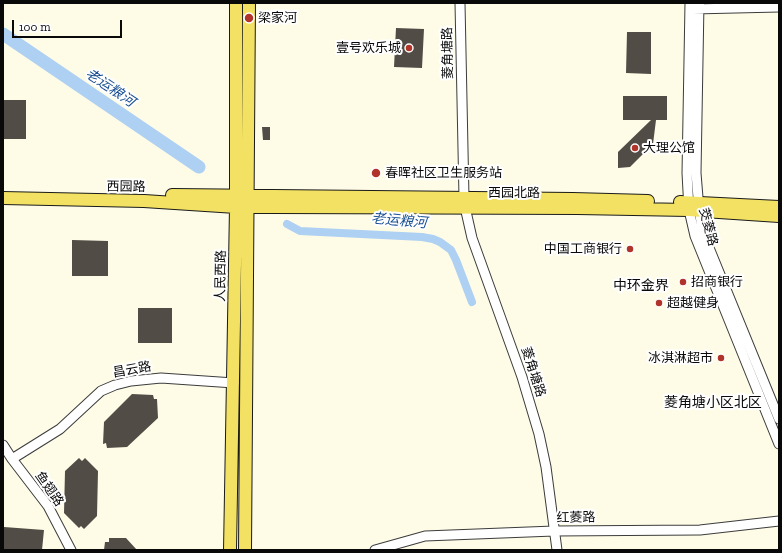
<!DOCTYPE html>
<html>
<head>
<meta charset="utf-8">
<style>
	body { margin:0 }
	#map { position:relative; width:782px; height:553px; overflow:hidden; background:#fefce7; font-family:"Zilla Slab",serif }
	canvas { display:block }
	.frame { position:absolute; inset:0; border:4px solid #090909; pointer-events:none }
	.scale { position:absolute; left:12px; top:20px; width:110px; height:18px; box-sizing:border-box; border:2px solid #090909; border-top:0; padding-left:5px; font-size:12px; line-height:14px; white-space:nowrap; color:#090909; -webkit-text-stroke:3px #fff; paint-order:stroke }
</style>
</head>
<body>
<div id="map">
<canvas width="782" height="553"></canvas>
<div class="frame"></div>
<div class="scale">100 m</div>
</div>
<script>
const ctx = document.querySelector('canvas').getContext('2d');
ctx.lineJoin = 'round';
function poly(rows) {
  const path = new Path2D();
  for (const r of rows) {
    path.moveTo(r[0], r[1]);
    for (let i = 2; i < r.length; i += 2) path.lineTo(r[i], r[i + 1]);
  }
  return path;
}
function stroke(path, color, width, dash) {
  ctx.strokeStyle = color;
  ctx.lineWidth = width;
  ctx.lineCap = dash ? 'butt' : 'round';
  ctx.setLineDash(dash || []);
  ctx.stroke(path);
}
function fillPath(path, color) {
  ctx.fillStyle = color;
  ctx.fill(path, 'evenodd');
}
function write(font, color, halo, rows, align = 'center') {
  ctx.font = font + ' "Zilla Slab","Noto Sans SC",serif';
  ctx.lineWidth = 4;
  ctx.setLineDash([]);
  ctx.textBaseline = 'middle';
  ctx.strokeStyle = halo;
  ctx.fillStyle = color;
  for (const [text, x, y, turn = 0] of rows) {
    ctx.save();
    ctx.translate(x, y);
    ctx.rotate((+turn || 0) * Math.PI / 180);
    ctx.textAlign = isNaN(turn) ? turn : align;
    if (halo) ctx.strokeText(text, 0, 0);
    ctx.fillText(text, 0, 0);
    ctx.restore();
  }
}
const canal = poly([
	[287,224,300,231,422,237,433,239,440,242,451,250,456,260,472,302]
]);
const river = poly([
	[3,34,199,167]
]);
const building = poly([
	[396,28,424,29,422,68,394,67],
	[627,32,651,32,651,74,626,73],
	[623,96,667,96,667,120,656,120,653,144,630,167,618,168,618,152,651,120,623,120],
	[3,100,26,100,26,139,3,139],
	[262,127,270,127,270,140,263,140],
	[72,240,108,241,108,276,72,276],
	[138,308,172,308,172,343,138,343],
	[132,394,153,395,154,399,157,399,158,418,127,447,107,448,106,443,103,444,104,422],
	[79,458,82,461,85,458,98,471,97,516,84,529,81,526,79,528,64,513,65,471],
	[4,527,44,530,42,550,3,550],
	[109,538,126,538,137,550,104,550,105,542,109,542]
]);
const minor = poly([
	[460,3,464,198],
	[690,3,687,173,689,210,695,236,779,444],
	[699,3,696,173,699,210,703,233,779,419],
	[693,9,779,7],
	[465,207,472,238,522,377,539,434,546,467,557,550],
	[3,445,12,459,48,506,71,550],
	[12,459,60,429,101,391,115,385,131,381,161,378,234,383],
	[375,550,425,536,554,531,700,530,779,521]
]);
const major = poly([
	[172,195,573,199,648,201],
	[3,198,144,201,236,207,275,207,577,208,689,210,779,216],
	[680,202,779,207],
	[230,550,236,207,236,3],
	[245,550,249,3]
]);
const markers = [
	[249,18,5,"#b1342a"],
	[409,48,4,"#b1342a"],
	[635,148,4,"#b1342a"],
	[376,173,5,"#b1342a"],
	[630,249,4,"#b1342a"],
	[683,282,4,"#b1342a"],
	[659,303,4,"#b1342a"],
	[721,358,4,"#b1342a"]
];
const poiNames = [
	["梁家河",258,18],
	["壹号欢乐城",401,48,"right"],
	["大理公馆",643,148],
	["春晖社区卫生服务站",385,173],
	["中国工商银行",622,249,"right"],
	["招商银行",691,282],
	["超越健身",667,303],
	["冰淇淋超市",713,358,"right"]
];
const streetNames = [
	["菱角塘路",448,53,-91],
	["西园路",126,187,1],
	["西园北路",514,193],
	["茭菱路",708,227,75],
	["人民西路",221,276,-89],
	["昌云路",132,370,-10],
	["菱角塘路",533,372,72],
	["鱼翅路",49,489,55],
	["红菱路",576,518,-1]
];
const waterNames = [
	["老运粮河",110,88,34],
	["老运粮河",399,221,5]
];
const neighbourhoodNames = [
	["中环金界",641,286],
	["菱角塘小区北区",713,403]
];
stroke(canal, '#aed0f2', 8);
stroke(river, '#aed0f2', 13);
fillPath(building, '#514c46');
stroke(minor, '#3c3c3c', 11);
stroke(major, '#1a1a1a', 14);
stroke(minor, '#fff', 9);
stroke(major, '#f2e163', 12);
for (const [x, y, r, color] of markers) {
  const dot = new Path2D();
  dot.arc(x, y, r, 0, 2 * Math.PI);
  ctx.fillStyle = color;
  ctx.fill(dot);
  stroke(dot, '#fff', 1.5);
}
write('13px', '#090909', '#fff', poiNames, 'left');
write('13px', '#090909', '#fff', streetNames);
write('italic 14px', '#1b4f93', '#fff', waterNames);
write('14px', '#090909', '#fff', neighbourhoodNames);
</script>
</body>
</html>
